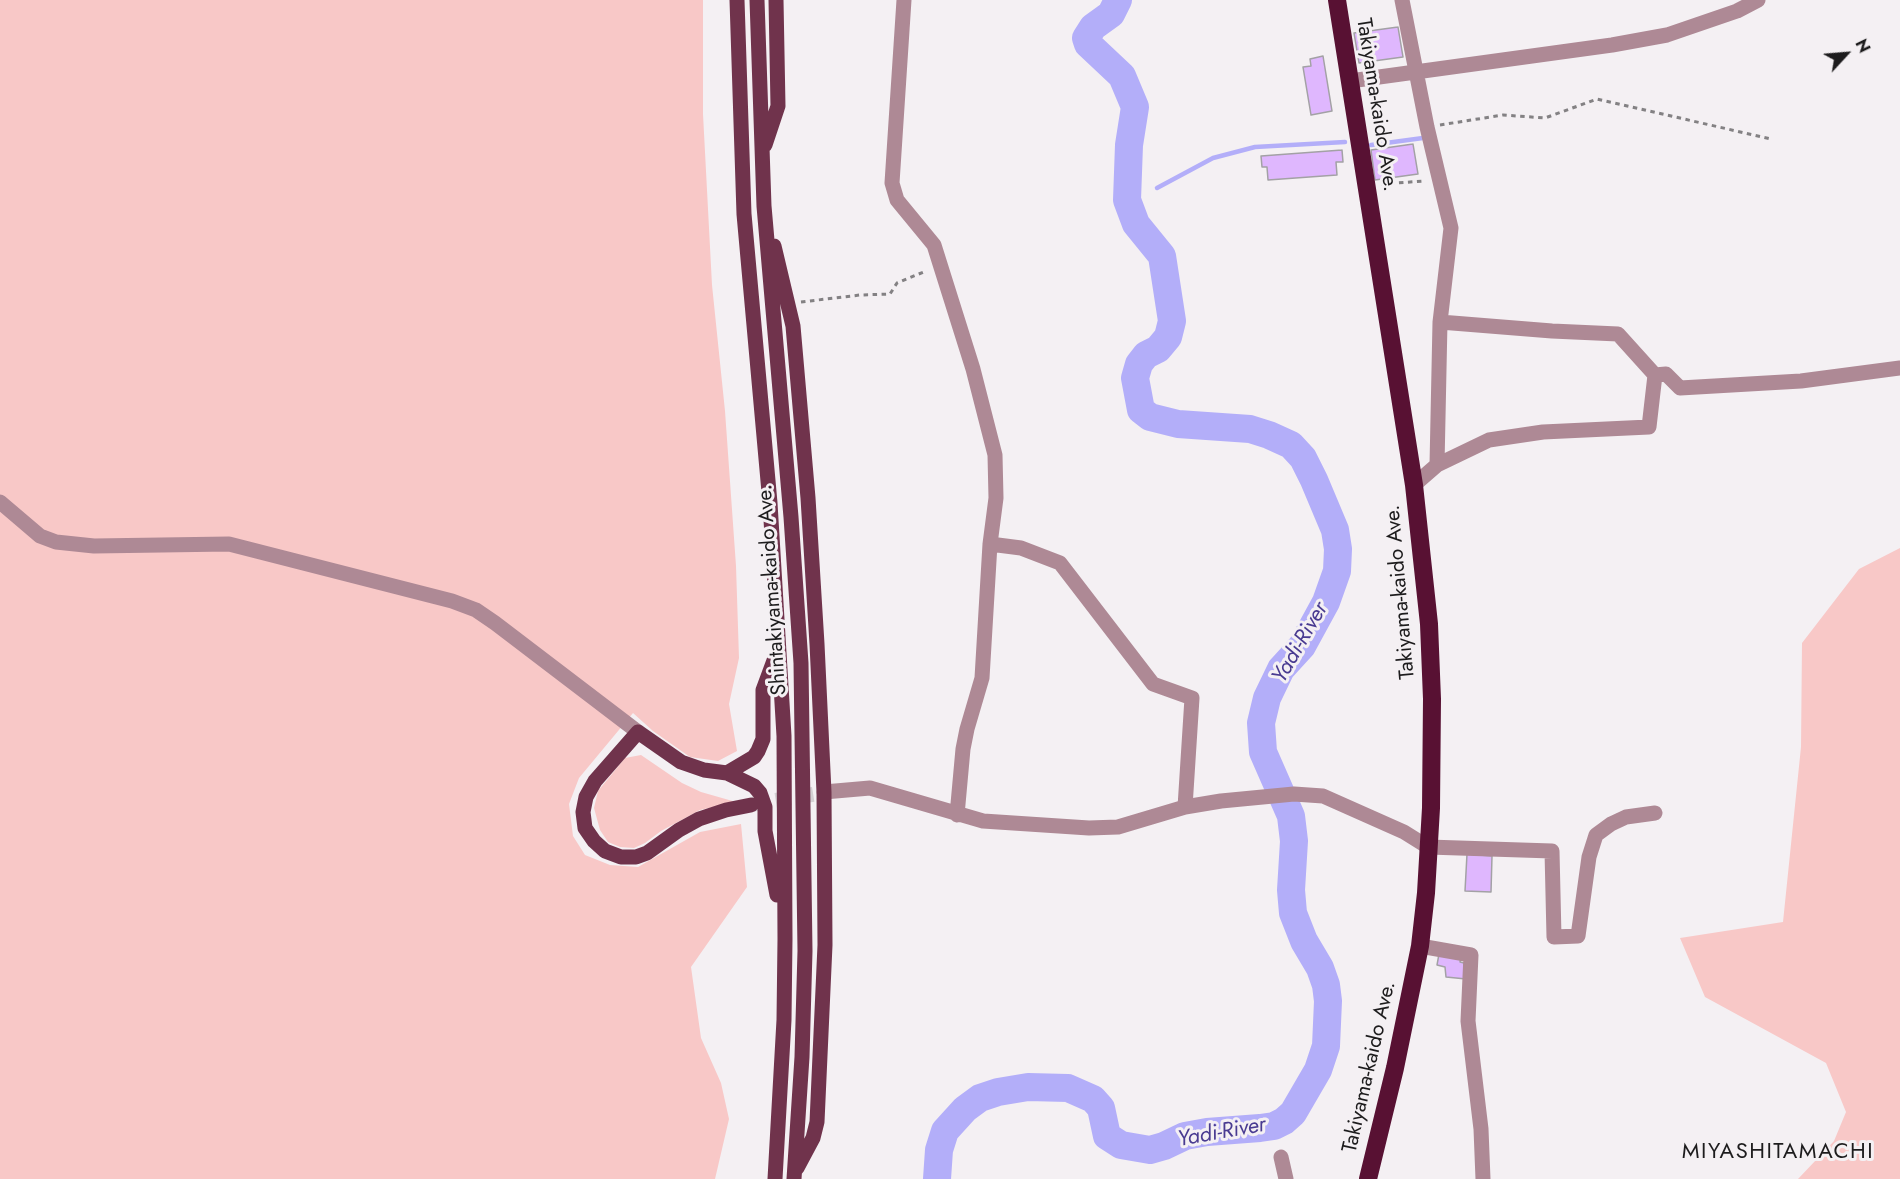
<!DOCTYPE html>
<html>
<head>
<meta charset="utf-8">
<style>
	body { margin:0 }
	#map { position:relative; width:1900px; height:1179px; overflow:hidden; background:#f4f0f3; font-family:Jost,sans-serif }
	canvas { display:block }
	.north { position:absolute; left:1816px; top:24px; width:60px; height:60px; -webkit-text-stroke:4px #f4f0f3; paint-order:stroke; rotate:64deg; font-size:16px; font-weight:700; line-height:24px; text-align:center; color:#1d1c1d }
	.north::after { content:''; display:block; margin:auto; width:21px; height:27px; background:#1d1c1d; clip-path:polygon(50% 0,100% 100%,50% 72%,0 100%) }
</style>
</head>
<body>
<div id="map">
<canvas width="1900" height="1179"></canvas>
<div class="north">N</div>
</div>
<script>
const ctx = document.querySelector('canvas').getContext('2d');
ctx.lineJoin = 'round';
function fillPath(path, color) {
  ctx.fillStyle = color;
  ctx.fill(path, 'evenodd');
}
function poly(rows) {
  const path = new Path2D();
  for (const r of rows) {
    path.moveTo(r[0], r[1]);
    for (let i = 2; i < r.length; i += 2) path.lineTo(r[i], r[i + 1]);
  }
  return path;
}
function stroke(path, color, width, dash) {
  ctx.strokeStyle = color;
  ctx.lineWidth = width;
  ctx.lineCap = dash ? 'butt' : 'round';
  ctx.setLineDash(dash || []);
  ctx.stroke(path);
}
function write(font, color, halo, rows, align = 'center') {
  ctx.font = font + ' Jost,sans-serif';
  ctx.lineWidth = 6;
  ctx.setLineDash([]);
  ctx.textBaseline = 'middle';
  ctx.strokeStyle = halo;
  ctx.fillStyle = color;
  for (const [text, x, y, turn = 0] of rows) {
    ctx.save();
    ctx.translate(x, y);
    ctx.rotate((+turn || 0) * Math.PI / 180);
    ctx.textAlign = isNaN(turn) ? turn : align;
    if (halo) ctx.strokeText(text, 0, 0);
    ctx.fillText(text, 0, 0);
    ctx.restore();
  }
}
const green = poly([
	[0,0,703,0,703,114,712,285,725,411,736,566,739,658,729,704,737,751,718,761,690,757,653,731,633,713,579,778,569,804,573,836,585,855,610,865,638,867,700,832,741,824,747,887,691,967,701,1038,721,1083,729,1119,715,1179,0,1179],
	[1900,548,1900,1179,1798,1179,1834,1141,1846,1112,1826,1063,1705,997,1680,938,1783,922,1801,747,1802,643,1859,569],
	[641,755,682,783,701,792,736,802,700,810,661,831,645,843,634,848,620,847,608,842,600,830,594,808,598,791,625,758]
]);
const stream = poly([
	[1371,145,1423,138],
	[1157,188,1213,158,1255,147,1345,142]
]);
const river = poly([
	[937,1179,939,1150,945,1131,965,1109,980,1098,998,1092,1028,1087,1068,1088,1093,1099,1101,1108,1107,1136,1121,1145,1150,1150,1164,1146,1185,1136,1207,1132,1260,1128,1274,1126,1284,1121,1293,1113,1318,1070,1326,1046,1328,1001,1326,985,1320,968,1304,941,1293,913,1291,890,1294,841,1291,816,1263,752,1261,723,1267,698,1281,669,1302,646,1326,602,1337,571,1338,549,1335,530,1314,480,1303,458,1291,445,1269,435,1250,429,1178,424,1150,417,1141,410,1135,378,1139,364,1146,355,1158,349,1168,337,1172,321,1162,256,1136,224,1127,200,1129,145,1135,107,1122,76,1088,44,1086,38,1093,27,1111,14,1118,0]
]);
const building = poly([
	[1398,27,1403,57,1359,63,1354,33,1398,27],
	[1323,56,1332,111,1311,115,1303,67,1311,66,1310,59,1323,56],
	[1413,144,1418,174,1375,180,1371,150,1413,144],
	[1342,150,1343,162,1336,162,1337,175,1268,180,1267,167,1262,167,1261,156,1342,150],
	[1467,854,1492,856,1491,892,1465,891,1467,854],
	[1439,954,1461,957,1460,962,1464,963,1466,979,1446,977,1445,967,1437,965,1439,954]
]);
const majorTunnel = poly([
	[753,804,815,794]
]);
const path = poly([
	[1440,125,1503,115,1545,118,1597,99,1771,139],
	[1381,184,1425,181],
	[801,302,860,295,890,294,897,283,926,271]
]);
const minor = poly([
	[904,0,892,183,897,200,934,245,973,369,995,455,996,498,990,544,982,678,967,729,963,749,957,815],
	[1402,0,1427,127,1451,228,1440,322,1437,465,1414,485],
	[1350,81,1612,45,1667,35,1737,11,1758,0],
	[1440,322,1552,331,1618,334,1655,375],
	[1437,465,1489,440,1543,432,1649,427,1655,375,1666,374,1680,388,1801,381,1900,368],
	[0,502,40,536,56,542,94,546,229,544,452,601,476,610,495,623,638,732],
	[990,544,1021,548,1060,563,1153,684,1192,698,1185,807],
	[824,792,870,788,983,821,1089,828,1118,827,1185,807,1221,801,1294,794,1323,796,1404,832,1428,847,1552,851,1554,937,1578,936,1589,857,1596,835,1611,824,1626,817,1655,813],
	[1420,946,1471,955,1468,1021,1481,1129,1483,1179],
	[1281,1157,1286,1179]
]);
const major = poly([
	[737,0,744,214,770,503,784,736,785,939,784,1020,775,1179],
	[757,0,764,206,791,517,801,663,805,951,802,1057,794,1179],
	[765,145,778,106,776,0],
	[774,246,793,326,808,498,817,644,824,792,825,945,817,1122,813,1138,797,1168],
	[727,773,754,757,758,751,763,739,763,690,776,655],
	[751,805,726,810,699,819,679,830,647,853,636,857,621,857,605,851,594,841,585,828,583,812,586,797,595,781,638,732,681,762,704,770,727,773,754,786,760,793,765,807,765,831,777,895]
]);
const highway = poly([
	[1337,0,1414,485,1429,624,1432,699,1431,808,1426,893,1420,946,1395,1068,1368,1179]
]);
const streetNames = [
	["Takiyama-kaido Ave.",1376,105,81],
	["Shintakiyama-kaido Ave.",773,590,-94],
	["Takiyama-kaido Ave.",1401,592,-95],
	["Takiyama-kaido Ave.",1370,1067,-77]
];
const waterNames = [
	["Yadi-River",1301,643,-60],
	["Yadi-River",1222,1133,-10]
];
const neighbourhoodNames = [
	["MIYASHITAMACHI",1778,1153]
];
fillPath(green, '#f8c8c7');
stroke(stream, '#b3aef9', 4.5);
stroke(river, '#b3aef9', 28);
fillPath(building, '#dfb7fe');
stroke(building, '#a3a1a5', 1.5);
stroke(majorTunnel, '#d4d0d3', 15, [15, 8]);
stroke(path, '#838183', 3, [4.5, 4.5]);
stroke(minor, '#ae8995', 15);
stroke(major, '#70334c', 15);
stroke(highway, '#581133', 18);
write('21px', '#1d1c1d', '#f4f0f3', streetNames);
write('italic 22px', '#493b91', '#f4f0f3', waterNames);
ctx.letterSpacing = '1.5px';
write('22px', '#1d1c1d', '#f4f0f3', neighbourhoodNames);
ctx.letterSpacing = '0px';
</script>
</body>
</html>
